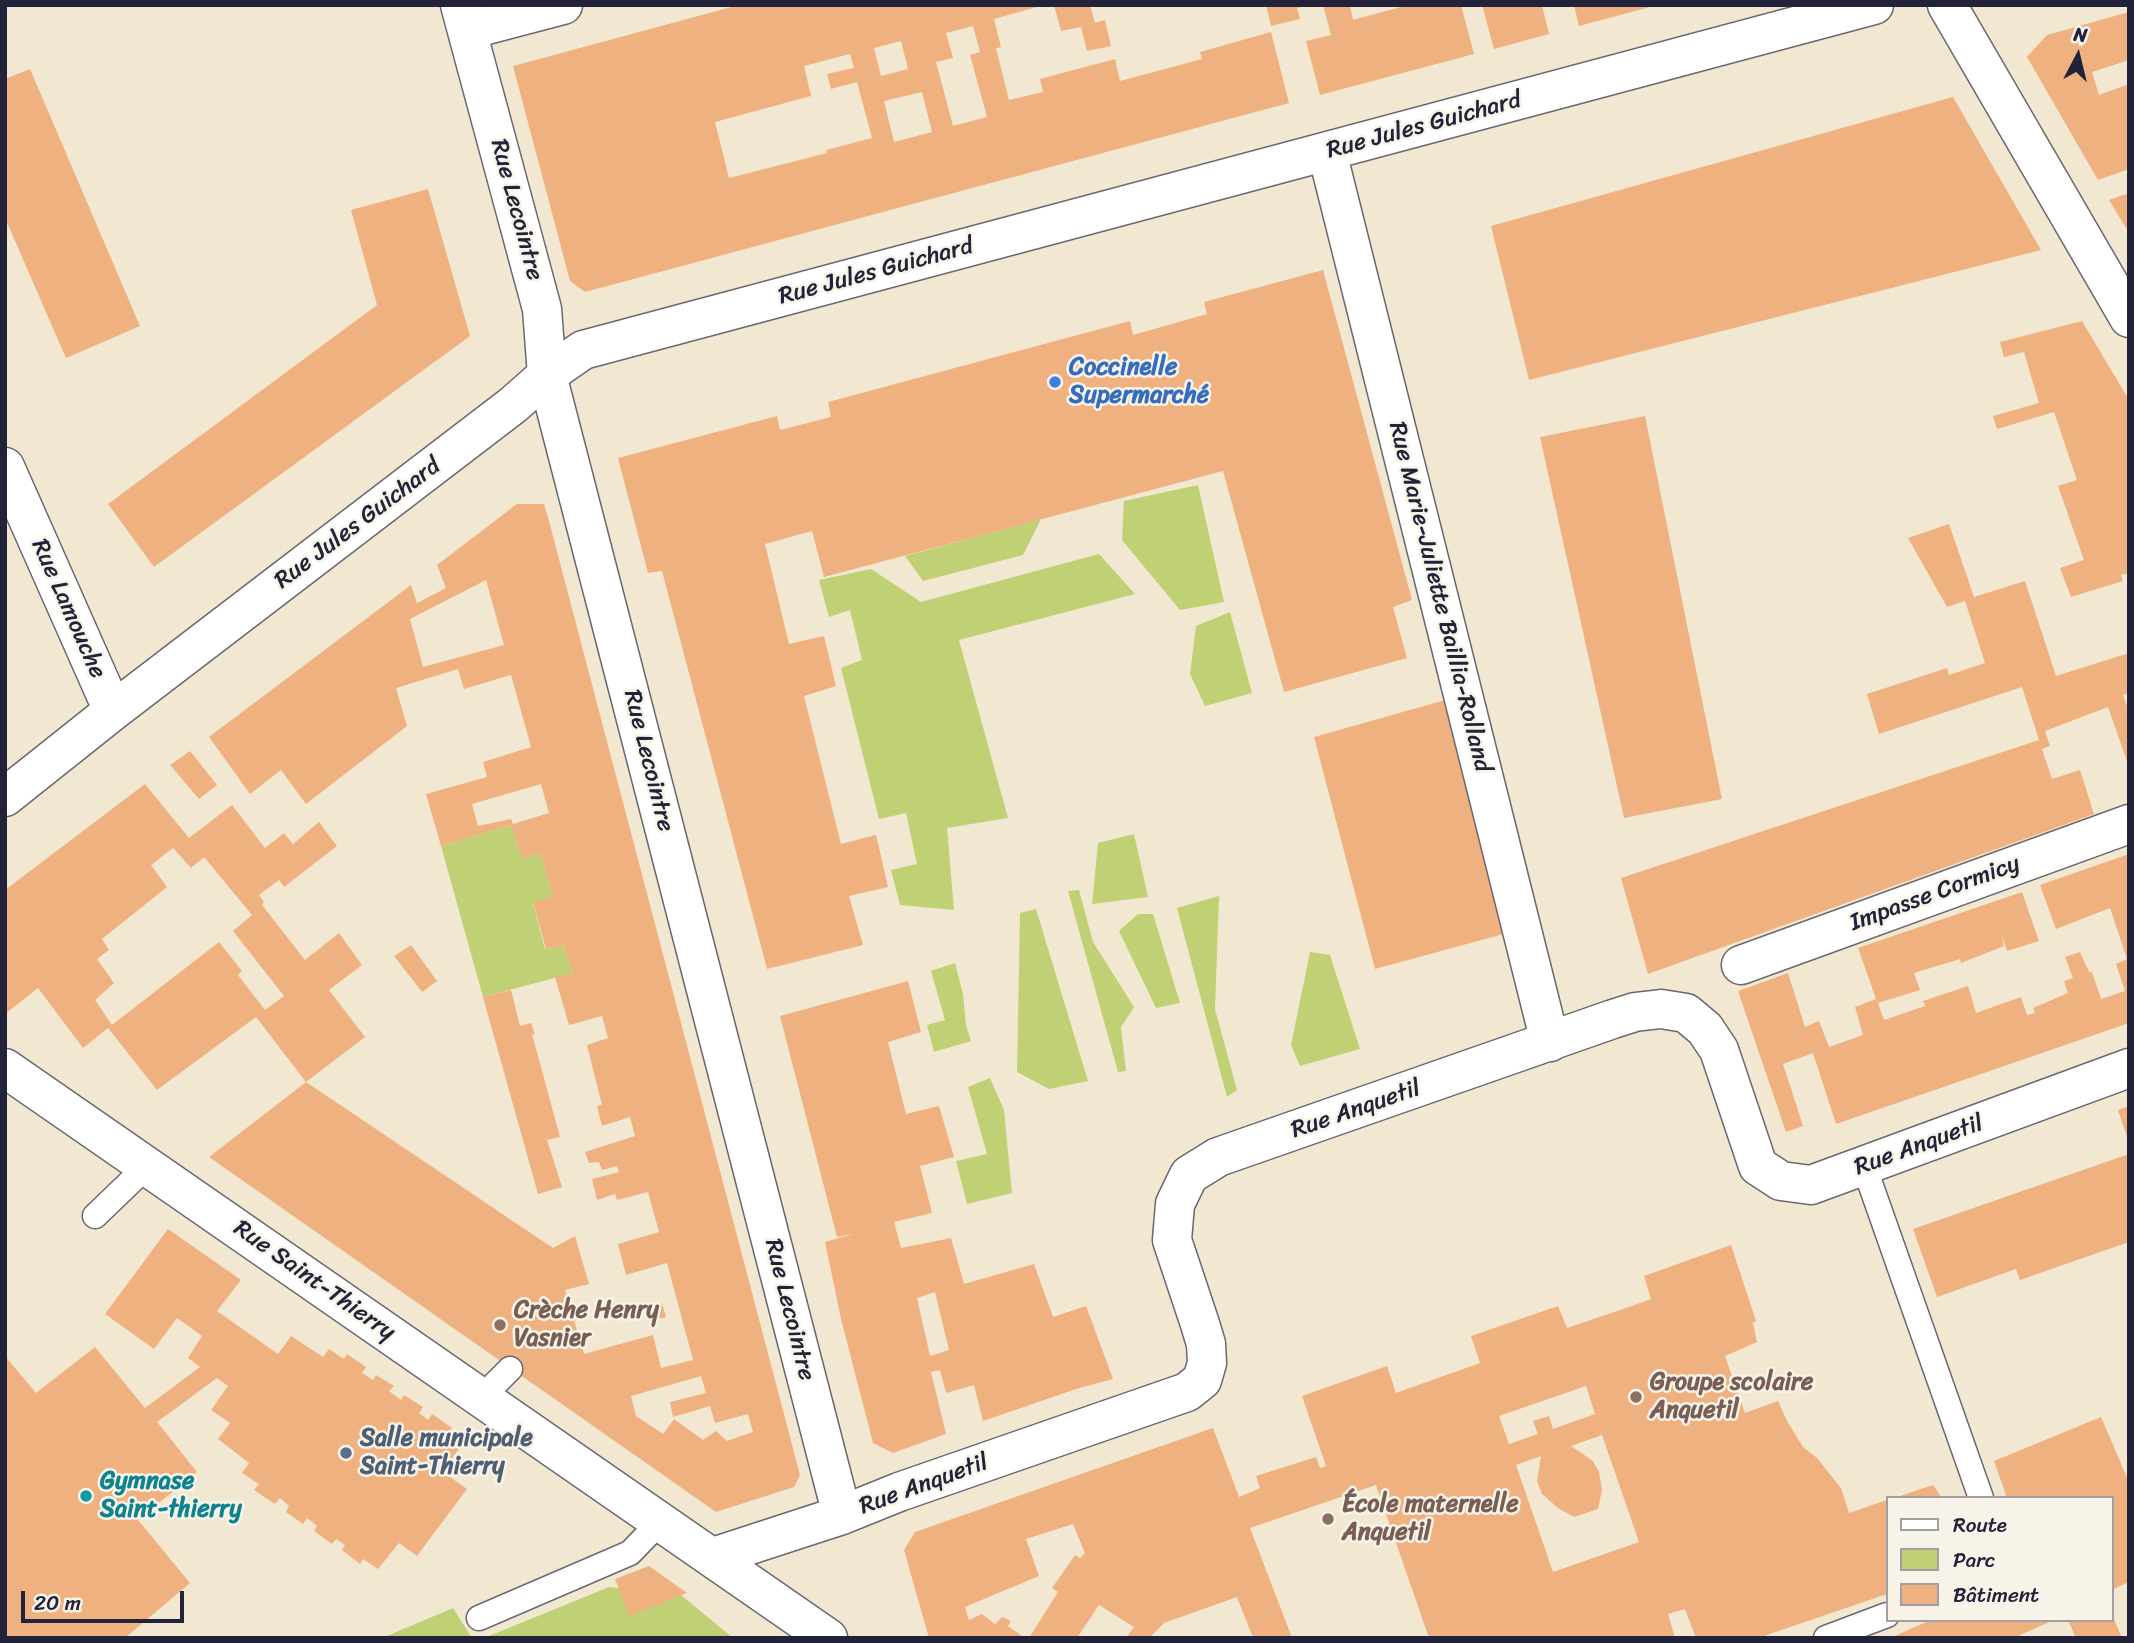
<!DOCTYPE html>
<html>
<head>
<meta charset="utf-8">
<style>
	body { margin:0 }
	#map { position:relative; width:2134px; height:1643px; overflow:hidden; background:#f2e8d1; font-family:Sriracha,sans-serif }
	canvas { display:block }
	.frame { position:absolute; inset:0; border:7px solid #22223b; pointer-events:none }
	.legend { position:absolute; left:1886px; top:1496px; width:228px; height:126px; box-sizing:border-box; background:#f7f3e8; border:2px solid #a29fa3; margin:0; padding:9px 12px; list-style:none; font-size:21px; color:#22223b }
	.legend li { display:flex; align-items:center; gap:14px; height:35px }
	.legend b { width:35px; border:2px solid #a29fa3 }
	.north { position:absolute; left:2043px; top:21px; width:70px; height:70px; -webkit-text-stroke:5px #f7f3e8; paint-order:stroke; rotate:7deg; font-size:19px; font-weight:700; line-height:28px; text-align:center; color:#22223b }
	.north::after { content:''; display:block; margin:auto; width:24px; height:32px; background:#22223b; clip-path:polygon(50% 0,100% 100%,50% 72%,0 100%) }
	.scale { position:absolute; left:21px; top:1591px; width:163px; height:32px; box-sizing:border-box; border:4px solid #22223b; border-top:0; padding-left:9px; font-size:21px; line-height:24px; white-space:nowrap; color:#22223b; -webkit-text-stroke:5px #f7f3e8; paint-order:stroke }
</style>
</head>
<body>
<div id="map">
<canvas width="2134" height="1643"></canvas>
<div class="frame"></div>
<ul class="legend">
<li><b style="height:9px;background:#fff"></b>Route</li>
<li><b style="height:19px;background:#bfd174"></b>Parc</li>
<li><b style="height:19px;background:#efb180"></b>Bâtiment</li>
</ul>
<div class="north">N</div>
<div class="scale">20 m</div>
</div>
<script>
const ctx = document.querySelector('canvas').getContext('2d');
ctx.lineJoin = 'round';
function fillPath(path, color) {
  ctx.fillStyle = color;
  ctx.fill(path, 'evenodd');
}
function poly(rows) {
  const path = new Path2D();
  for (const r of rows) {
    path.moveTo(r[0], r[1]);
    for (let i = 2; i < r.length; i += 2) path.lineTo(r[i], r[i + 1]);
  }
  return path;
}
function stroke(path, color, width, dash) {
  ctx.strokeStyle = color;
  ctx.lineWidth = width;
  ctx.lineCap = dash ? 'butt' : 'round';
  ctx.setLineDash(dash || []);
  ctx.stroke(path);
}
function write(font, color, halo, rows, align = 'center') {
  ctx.font = font + ' Sriracha,sans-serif';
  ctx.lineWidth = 5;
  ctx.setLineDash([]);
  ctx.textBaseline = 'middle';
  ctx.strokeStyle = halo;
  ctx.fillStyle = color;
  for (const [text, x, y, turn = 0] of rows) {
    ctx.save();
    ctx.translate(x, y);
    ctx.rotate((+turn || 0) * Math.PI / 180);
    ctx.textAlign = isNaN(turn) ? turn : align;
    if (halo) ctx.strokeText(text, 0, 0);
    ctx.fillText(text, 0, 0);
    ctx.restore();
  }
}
const green = poly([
	[1198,485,1224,602,1180,610,1122,540,1124,501],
	[1041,519,1023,555,923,581,905,556],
	[1099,554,1135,594,959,640,1008,818,947,828,954,910,900,905,891,870,917,864,906,813,879,819,841,668,862,660,850,610,829,617,819,580,871,569,921,602],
	[1230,612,1252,693,1205,706,1190,674,1196,626],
	[511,825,522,859,540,853,553,897,533,903,545,949,563,945,573,973,483,997,441,846],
	[1134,834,1148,897,1092,904,1098,843],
	[1079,890,1093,942,1134,1007,1121,1027,1126,1071,1118,1072,1068,891],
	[1219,896,1215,1009,1237,1090,1227,1097,1177,908],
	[1036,909,1088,1081,1049,1089,1017,1072,1020,913],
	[1138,914,1153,914,1180,1003,1156,1008,1119,931],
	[1310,952,1330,955,1360,1049,1300,1066,1291,1045],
	[955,963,963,994,966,1025,971,1041,934,1052,927,1025,945,1020,931,971],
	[990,1078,1004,1110,1012,1193,967,1204,956,1161,987,1154,968,1087],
	[609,1587,681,1595,733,1638,484,1638],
	[453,1608,472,1638,382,1638]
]);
const building = poly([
	[739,5,1044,5,994,19,1001,47,996,48,1009,100,1043,92,1040,79,1115,59,1120,81,1202,59,1200,52,1271,32,1289,103,585,292,570,281,513,66],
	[973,26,980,52,970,55,987,117,953,126,936,62,953,58,946,33],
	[901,41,908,69,881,76,874,48],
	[850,54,854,68,827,74,831,89,857,82,872,138,826,150,827,153,729,178,715,122,811,96,804,66],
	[922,92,932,132,894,142,884,101],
	[1054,5,1090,5,1095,23,1105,20,1111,46,1087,51,1081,27,1061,31],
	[1266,5,1305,5,1305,6,1297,8,1300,19,1271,26],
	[1323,5,1350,5,1353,20,1408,5,1461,5,1474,54,1320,95,1306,41,1331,35],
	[1482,5,1542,5,1549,34,1494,49],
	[1574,5,1653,5,1654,6,1579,26],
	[2129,12,2129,60,2092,72,2099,95,2129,84,2129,169,2098,180,2027,57,2047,35],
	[30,69,140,326,66,358,5,218,5,79],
	[1953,97,2041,250,1529,380,1491,226],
	[428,189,470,336,154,567,108,504,377,305,351,210],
	[2129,193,2129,233,2109,200],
	[1323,270,1412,600,1393,607,1407,658,1284,692,1223,471,824,577,812,531,765,544,789,644,824,636,836,686,804,696,841,844,876,835,888,887,849,896,863,945,767,969,662,571,648,573,618,458,777,416,780,430,831,417,828,402,1130,321,1133,335,1207,314,1204,302],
	[2082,321,2129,400,2129,573,2121,575,2123,581,2071,597,2060,568,2084,560,2058,486,2077,480,2054,412,1997,429,1993,416,2039,403,2024,352,2004,357,2000,342],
	[1645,416,1722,799,1624,818,1540,437],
	[517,504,544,504,549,521,800,1475,794,1487,716,1512,209,1157,306,1082,553,1248,575,1236,589,1284,565,1290,584,1354,653,1335,661,1368,693,1360,667,1263,626,1275,618,1244,659,1232,648,1192,617,1200,615,1194,597,1200,592,1179,619,1172,617,1166,602,1170,599,1162,589,1163,585,1152,635,1136,630,1117,602,1126,597,1106,602,1105,587,1045,608,1038,602,1016,569,1025,555,977,573,973,563,945,546,949,533,902,553,897,540,853,522,859,511,825,441,846,426,794,487,777,483,762,531,747,511,675,464,689,458,669,396,688,407,726,306,804,281,770,250,794,209,737,411,585,417,603,446,588,437,565],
	[486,580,504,645,423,667,410,619],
	[541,784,549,813,513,824,511,819,478,826,472,804],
	[701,1376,706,1393,670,1402,673,1417,710,1406,715,1423,748,1414,753,1432,727,1441,716,1431,703,1440,674,1419,663,1434,636,1416,631,1396],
	[1949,524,1974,597,2025,581,2056,676,2129,653,2129,693,2123,695,2129,711,2129,767,2108,707,2045,731,2050,746,2042,749,2052,779,2080,770,2094,814,1648,974,1621,878,2039,740,2022,687,1879,734,1867,694,1947,668,1949,675,1985,663,1965,601,1947,607,1908,538],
	[1449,699,1511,932,1375,969,1314,737],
	[190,751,217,785,199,799,170,765],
	[145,784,189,838,232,805,265,848,284,833,293,844,319,822,337,846,284,887,279,880,259,895,264,902,262,905,305,960,339,933,362,965,329,990,365,1037,306,1082,256,1017,157,1090,108,1028,83,1048,38,988,5,1014,5,890],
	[173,848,191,868,204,857,252,915,233,931,284,996,265,1010,238,975,242,971,219,942,112,1025,95,1000,114,983,97,959,109,950,102,939,167,887,151,865],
	[2129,854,2129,1023,1836,1124,1813,1053,1783,1064,1803,1126,1786,1132,1738,991,1788,973,1805,1027,1819,1021,1829,1047,1863,1035,1855,1007,1876,999,1858,948,2022,892,2039,941,2007,951,2001,933,2004,946,1961,963,1960,959,1914,973,1920,990,1878,1003,1884,1020,1925,1006,1923,1001,1968,986,1976,1013,2021,997,2027,1015,2035,1013,2033,1008,2068,993,2064,981,2073,978,2065,957,2080,952,2089,972,2092,972,2101,999,2125,991,2116,964,2127,959,2110,908,2056,929,2040,885],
	[411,945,437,981,422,992,394,956],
	[908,981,921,1032,888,1042,906,1114,939,1106,954,1157,920,1166,932,1213,894,1222,901,1248,951,1238,964,1284,1034,1264,1053,1317,1086,1306,1113,1379,1076,1389,983,1421,974,1385,946,1393,940,1370,931,1372,946,1434,893,1453,873,1443,841,1319,825,1242,853,1234,837,1237,780,1016],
	[935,1292,949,1350,930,1356,917,1298],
	[511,990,520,1026,531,1023,535,1035,532,1034,560,1137,547,1140,562,1187,538,1194,483,997],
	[2129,1106,2129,1140,2128,1140,2118,1110],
	[2129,1154,2129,1242,2020,1280,2016,1269,1937,1297,1913,1229],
	[168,1229,241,1280,217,1311,278,1354,291,1336,323,1357,329,1349,344,1359,347,1354,366,1367,362,1373,373,1380,376,1375,394,1386,389,1391,401,1400,404,1395,423,1407,419,1413,428,1420,432,1414,452,1428,449,1434,462,1444,443,1472,467,1489,417,1556,399,1543,378,1569,363,1559,360,1564,342,1550,345,1545,336,1539,332,1544,314,1531,317,1526,307,1518,303,1524,286,1512,289,1506,280,1498,275,1504,254,1490,259,1484,242,1473,249,1463,218,1439,230,1423,211,1410,228,1386,217,1378,157,1422,197,1472,138,1520,190,1583,125,1638,5,1638,5,1356,36,1393,95,1347,145,1408,200,1367,188,1358,202,1336,177,1318,154,1349,105,1314],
	[1731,1245,1756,1321,1753,1323,1757,1342,1725,1356,1745,1413,1778,1401,1787,1421,1803,1447,1817,1458,1841,1488,1849,1513,1887,1500,1887,1594,1758,1638,1696,1638,1685,1609,1668,1614,1675,1638,1429,1638,1376,1485,1250,1528,1292,1638,1253,1638,1237,1597,1164,1623,1149,1638,1126,1638,1134,1627,1099,1605,1077,1638,1029,1638,1058,1592,1052,1588,1075,1555,1080,1558,1085,1553,1073,1524,1026,1539,1039,1576,965,1607,969,1620,982,1614,995,1624,1002,1617,1011,1621,1008,1626,1025,1638,929,1638,904,1550,915,1532,1213,1428,1239,1497,1260,1488,1256,1476,1316,1457,1320,1468,1326,1466,1302,1396,1387,1366,1396,1393,1480,1363,1471,1336,1558,1306,1567,1328,1629,1307,1651,1299,1644,1276],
	[1586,1386,1595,1414,1553,1429,1549,1416,1533,1421,1538,1434,1509,1444,1499,1416],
	[1602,1435,1639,1542,1553,1572,1516,1465,1541,1456,1537,1481,1542,1494,1558,1508,1574,1517,1598,1509,1602,1490,1599,1472,1593,1461,1571,1446],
	[662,1303,666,1317,649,1321,645,1308],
	[2101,1417,2129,1482,2129,1582,2111,1590,2111,1498,2007,1498,1994,1461],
	[1933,1485,1942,1498,1897,1498,1897,1497],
	[649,1566,687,1593,629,1616,615,1579],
	[2111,1612,2122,1638,2076,1638,2068,1620,2111,1620],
	[1931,1620,2054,1620,2020,1635,2021,1638,1890,1638]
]);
const lane = poly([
	[1864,1166,1981,1498],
	[95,1216,147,1166],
	[482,1397,510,1369],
	[479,1618,630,1553,661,1521],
	[1826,1638,1887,1615]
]);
const street = poly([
	[460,5,542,309,547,375,842,1515],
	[1947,5,2129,318],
	[468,30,563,5],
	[1327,152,1550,1042],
	[5,467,113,711],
	[5,797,113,711,513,405,547,375,583,350,1874,5],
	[1741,965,2129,824],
	[5,1068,828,1638],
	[713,1557,842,1515,899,1492,1187,1392,1202,1380,1207,1363,1206,1344,1200,1324,1172,1240,1175,1204,1189,1175,1218,1157,1613,1019,1635,1012,1661,1009,1686,1013,1705,1029,1719,1050,1758,1166,1781,1181,1811,1185,2129,1068]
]);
const markers = [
	[1055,382,7,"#3f7fe0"],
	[500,1325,7,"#8d6e63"],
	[1636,1397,7,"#8d6e63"],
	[346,1453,7,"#5c6f8a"],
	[86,1496,7,"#0f9aa8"],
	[1328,1519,7,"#8d6e63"]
];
const streetNames = [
	["Rue Jules Guichard",1424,126,-15],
	["Rue Lecointre",516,210,75],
	["Rue Jules Guichard",876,272,-15],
	["Rue Jules Guichard",358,524,-37],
	["Rue Marie-Juliette Baillia-Rolland",1439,597,76],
	["Rue Lamouche",68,609,66],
	["Rue Lecointre",648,761,76],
	["Impasse Cormicy",1935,894,-20],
	["Rue Anquetil",1356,1110,-19],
	["Rue Anquetil",1919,1146,-20],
	["Rue Saint-Thierry",314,1281,35],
	["Rue Lecointre",789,1310,76],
	["Rue Anquetil",924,1485,-20]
];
const shopNames = [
	["Coccinelle",1069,368],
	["Supermarché",1069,396]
];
const educationNames = [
	["Crèche Henry",514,1311],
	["Vasnier",514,1339],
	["Groupe scolaire",1650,1383],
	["Anquetil",1650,1411],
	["École maternelle",1342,1505],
	["Anquetil",1342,1533]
];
const serviceNames = [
	["Salle municipale",360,1439],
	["Saint-Thierry",360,1467]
];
const cultureNames = [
	["Gymnase",100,1482],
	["Saint-thierry",100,1510]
];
fillPath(green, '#bfd174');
fillPath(building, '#efb180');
stroke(lane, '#6b6770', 27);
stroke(street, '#6b6770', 41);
stroke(lane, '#fff', 24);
stroke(street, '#fff', 38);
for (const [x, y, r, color] of markers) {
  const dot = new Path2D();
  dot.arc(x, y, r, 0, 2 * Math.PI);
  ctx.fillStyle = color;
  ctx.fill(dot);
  stroke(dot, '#f7f3e8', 2.5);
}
write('24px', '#22223b', '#f7f3e8', streetNames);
write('bold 24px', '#366cbe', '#f7f3e8', shopNames, 'left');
write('bold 24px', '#785e54', '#f7f3e8', educationNames, 'left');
write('bold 24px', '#4e5e75', '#f7f3e8', serviceNames, 'left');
write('bold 24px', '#0d838f', '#f7f3e8', cultureNames, 'left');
</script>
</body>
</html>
